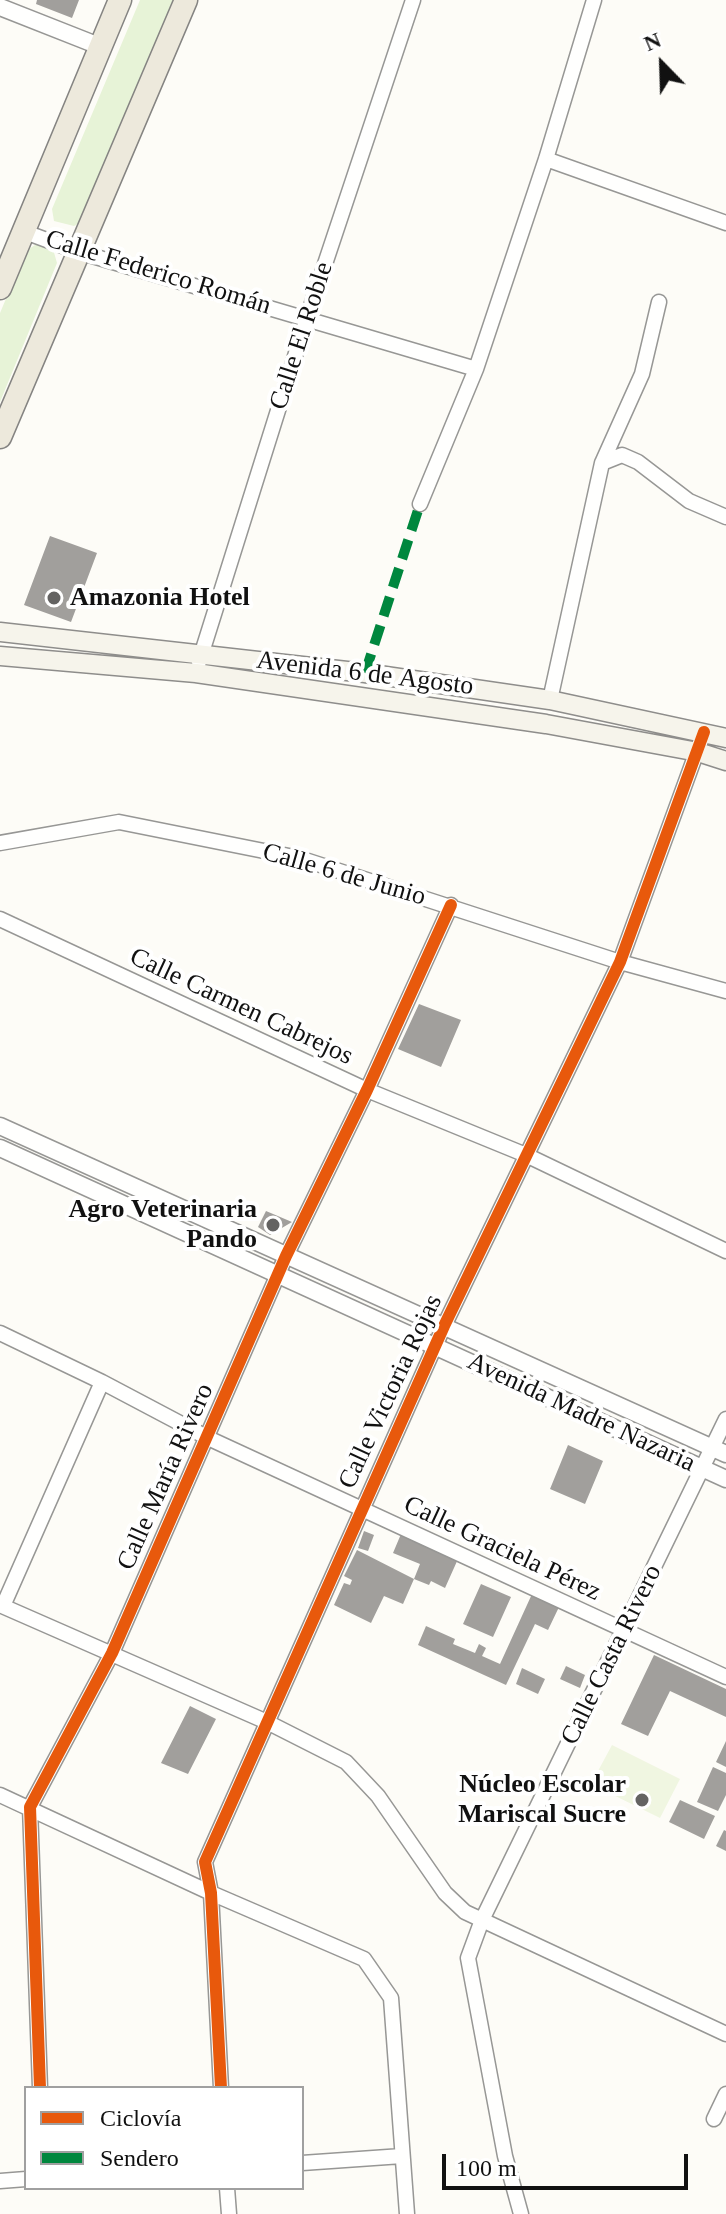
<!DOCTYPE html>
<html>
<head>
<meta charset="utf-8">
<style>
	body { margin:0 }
	#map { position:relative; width:726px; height:2214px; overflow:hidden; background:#fdfcf7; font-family:"Times New Roman",serif }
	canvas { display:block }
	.legend { position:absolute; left:24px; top:2086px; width:280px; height:104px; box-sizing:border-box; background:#fff; border:2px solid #a0a0a0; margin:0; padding:10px 14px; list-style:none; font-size:24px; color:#111 }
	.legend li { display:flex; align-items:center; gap:16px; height:40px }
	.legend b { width:40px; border:2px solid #a0a0a0 }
	.north { position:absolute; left:622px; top:24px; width:80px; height:80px; -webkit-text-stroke:6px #fff; paint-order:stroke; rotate:337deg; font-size:22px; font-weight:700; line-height:32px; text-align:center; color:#111 }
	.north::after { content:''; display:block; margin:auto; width:28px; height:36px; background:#111; clip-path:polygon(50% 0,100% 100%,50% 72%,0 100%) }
	.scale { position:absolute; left:442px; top:2154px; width:246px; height:36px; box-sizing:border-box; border:4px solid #111; border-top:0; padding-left:10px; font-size:24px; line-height:28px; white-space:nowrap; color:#111; -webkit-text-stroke:6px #fff; paint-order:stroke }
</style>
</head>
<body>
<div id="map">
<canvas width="726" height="2214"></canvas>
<ul class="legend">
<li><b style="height:10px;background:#e8590c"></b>Ciclovía</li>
<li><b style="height:10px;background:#00873e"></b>Sendero</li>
</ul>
<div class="north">N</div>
<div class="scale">100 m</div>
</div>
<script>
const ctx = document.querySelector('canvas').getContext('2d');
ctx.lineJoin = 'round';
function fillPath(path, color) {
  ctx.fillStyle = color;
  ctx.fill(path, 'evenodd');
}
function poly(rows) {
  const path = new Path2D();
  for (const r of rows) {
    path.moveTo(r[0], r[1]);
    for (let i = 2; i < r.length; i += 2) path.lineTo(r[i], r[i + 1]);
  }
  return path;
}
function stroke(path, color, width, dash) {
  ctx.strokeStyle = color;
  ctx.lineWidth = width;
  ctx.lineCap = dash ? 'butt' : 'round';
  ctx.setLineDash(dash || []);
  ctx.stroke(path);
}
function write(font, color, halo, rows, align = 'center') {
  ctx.font = font + ' "Times New Roman",serif';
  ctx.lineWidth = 8;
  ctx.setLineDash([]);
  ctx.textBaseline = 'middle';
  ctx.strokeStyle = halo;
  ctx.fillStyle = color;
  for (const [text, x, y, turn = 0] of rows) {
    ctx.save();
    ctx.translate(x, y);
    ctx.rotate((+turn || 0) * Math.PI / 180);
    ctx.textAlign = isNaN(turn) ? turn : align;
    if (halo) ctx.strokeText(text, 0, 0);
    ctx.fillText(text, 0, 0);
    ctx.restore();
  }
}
const green = poly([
	[140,0,173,0,82,222,74,226,54,221,52,209],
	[38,243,53,249,57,263,0,402,0,313,26,251]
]);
const pitch = poly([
	[612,1745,680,1779,660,1818,591,1784]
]);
const building = poly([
	[37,0,79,0,72,18,36,4],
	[50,536,97,553,71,622,24,605],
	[419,1004,461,1020,441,1067,398,1049],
	[266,1211,292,1222,270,1235,258,1227],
	[568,1445,603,1461,585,1504,550,1489],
	[364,1531,374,1535,368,1551,358,1548],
	[401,1534,458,1559,445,1588,431,1581,429,1585,414,1579,420,1564,393,1553],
	[357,1550,414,1579,403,1604,384,1596,371,1623,334,1605,344,1583,350,1585,352,1580,344,1576],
	[481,1584,511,1597,493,1637,463,1624],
	[532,1594,559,1607,548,1630,535,1624,506,1685,418,1645,426,1626,455,1639,453,1644,475,1653,479,1644,486,1648,482,1656,500,1664],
	[654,1655,726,1689,726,1717,670,1691,648,1736,621,1724],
	[566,1666,585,1675,580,1688,560,1679],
	[522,1668,545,1679,538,1694,516,1684],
	[190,1706,216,1719,188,1774,161,1763],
	[726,1741,726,1767,716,1762],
	[713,1767,726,1773,726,1795,718,1811,697,1802],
	[680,1800,715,1816,704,1839,669,1822],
	[724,1830,726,1831,726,1851,716,1846]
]);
const minor = poly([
	[546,159,726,223],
	[25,232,79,252,476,369],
	[602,463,642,374,659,302],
	[420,504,476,369,546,159,594,0],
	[199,662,307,318,413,0],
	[550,700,602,463,622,455,638,462,689,501,726,517],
	[0,843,119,822,299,858,620,962,726,991],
	[0,919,367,1090,526,1155,726,1251],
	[0,1333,102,1382,208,1438,726,1677],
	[0,1605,267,1722,346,1762,378,1796,445,1893,465,1912,726,2034],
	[3,1606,102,1382],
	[0,1795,211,1893,364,1959,391,1998,407,2214],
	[40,2088,30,1807,112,1653,286,1256,367,1090,451,905],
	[221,2088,211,1893,205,1862,444,1326,620,962,704,732],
	[714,2119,726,2094],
	[302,2163,402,2156],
	[0,2181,26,2179],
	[227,2188,229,2214],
	[521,2214,505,2156,468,1958,482,1920,726,1419]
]);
const tertiary = poly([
	[0,7,99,46],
	[0,1126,726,1454],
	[0,1148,726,1479]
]);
const secondary = poly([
	[0,632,365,673,550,700,726,738],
	[0,656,196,673,546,724,698,752,726,761]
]);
const primary = poly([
	[0,288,120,0],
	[0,437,186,0]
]);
const quiet = poly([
	[365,673,420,504]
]);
const cycleway = poly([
	[40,2088,30,1807,112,1653,286,1256,367,1090,451,905],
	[221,2088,211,1893,205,1862,444,1326,620,962,704,732]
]);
const markers = [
	[54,598,8,"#646362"],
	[273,1225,8,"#646362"],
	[642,1800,8,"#646362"]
];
const streetNames = [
	["Calle Federico Román",158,273,17],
	["Calle El Roble",302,336,-72],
	["Avenida 6 de Agosto",365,674,7],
	["Calle 6 de Junio",344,875,16],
	["Calle Carmen Cabrejos",241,1007,25],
	["Calle Victoria Rojas",391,1392,-65],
	["Avenida Madre Nazaria",581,1413,25],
	["Calle María Rivero",166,1477,-66],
	["Calle Graciela Pérez",502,1549,25],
	["Calle Casta Rivero",612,1655,-64]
];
const poiNames = [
	["Amazonia Hotel",70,598,"left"],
	["Agro Veterinaria",257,1210],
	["Pando",257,1240],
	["Núcleo Escolar",626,1785],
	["Mariscal Sucre",626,1815]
];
fillPath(green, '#e7f3d7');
fillPath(pitch, '#f0f6e1');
fillPath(building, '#a19f9c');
stroke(minor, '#979795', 17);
stroke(tertiary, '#979795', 19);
stroke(secondary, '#8e8d8b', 21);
stroke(primary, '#858482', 25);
stroke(minor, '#fffffe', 14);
stroke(tertiary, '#fffffe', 16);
stroke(secondary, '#f6f4eb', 18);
stroke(primary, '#ede9dc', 22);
stroke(quiet, '#00873e', 10, [20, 10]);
stroke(cycleway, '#e8590c', 12);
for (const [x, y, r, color] of markers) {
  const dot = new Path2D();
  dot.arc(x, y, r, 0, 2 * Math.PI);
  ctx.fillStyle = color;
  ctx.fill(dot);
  stroke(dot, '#fff', 3);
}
write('26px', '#111', '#fff', streetNames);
write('bold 26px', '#111', '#fff', poiNames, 'right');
</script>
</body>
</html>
